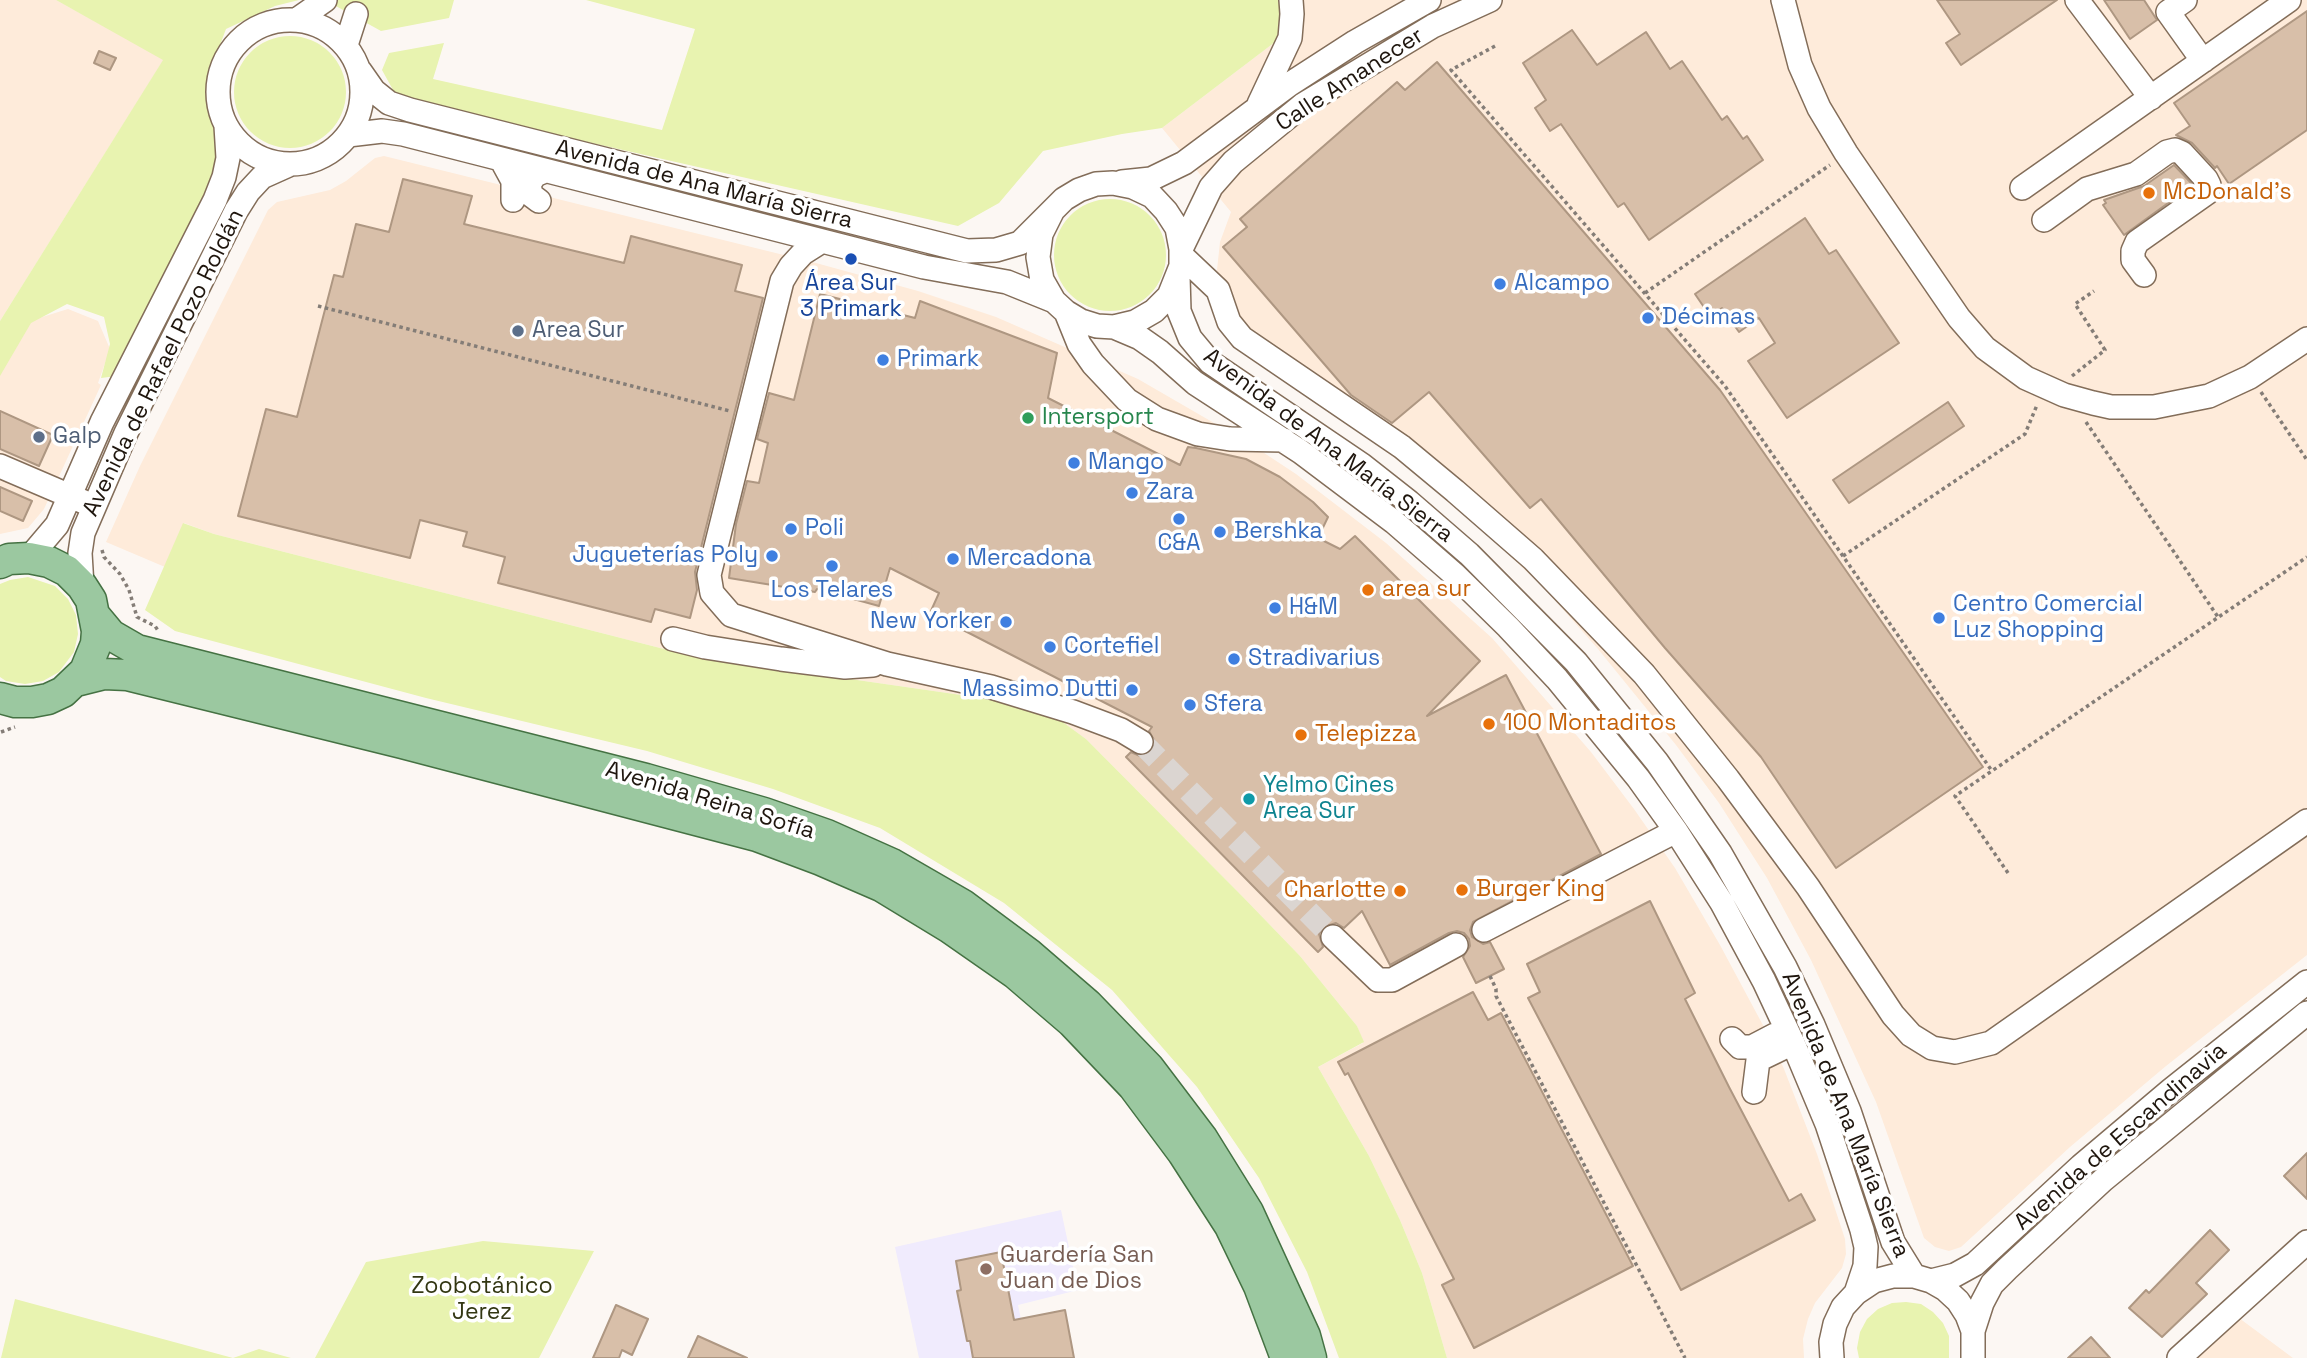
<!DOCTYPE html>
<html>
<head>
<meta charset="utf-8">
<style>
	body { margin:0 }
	canvas { display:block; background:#fcf7f3 }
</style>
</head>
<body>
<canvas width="2307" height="1358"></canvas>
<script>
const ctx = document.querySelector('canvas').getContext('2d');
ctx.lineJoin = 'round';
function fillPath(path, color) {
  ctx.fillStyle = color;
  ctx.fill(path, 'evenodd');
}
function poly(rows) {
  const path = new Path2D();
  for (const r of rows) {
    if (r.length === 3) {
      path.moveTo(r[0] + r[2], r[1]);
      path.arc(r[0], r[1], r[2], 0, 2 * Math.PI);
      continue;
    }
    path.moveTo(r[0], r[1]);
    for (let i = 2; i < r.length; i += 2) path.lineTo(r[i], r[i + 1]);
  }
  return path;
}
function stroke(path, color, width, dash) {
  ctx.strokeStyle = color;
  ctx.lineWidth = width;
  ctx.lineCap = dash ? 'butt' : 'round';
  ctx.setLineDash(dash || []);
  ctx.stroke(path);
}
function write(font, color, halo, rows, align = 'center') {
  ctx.font = font + ' "Space Grotesk",sans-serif';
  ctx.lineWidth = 7;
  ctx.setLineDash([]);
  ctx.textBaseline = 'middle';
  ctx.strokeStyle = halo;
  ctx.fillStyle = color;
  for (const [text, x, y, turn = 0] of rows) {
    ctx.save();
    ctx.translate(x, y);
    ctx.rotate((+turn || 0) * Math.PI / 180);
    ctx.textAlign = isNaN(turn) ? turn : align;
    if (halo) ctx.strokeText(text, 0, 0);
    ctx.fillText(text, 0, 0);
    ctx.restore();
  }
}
const built = poly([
	[0,0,56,0,164,59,0,321],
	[1280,0,2307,0,2307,955,2166,1066,2070,1147,1961,1247,1949,1251,1935,1247,1924,1238,1876,1102,1811,960,1767,878,1719,803,1676,745,1598,649,1544,588,1487,534,1420,477,1371,440,1231,345,1217,327,1214,299,1217,270,1220,242,1231,212,1162,128,1279,39,1282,17],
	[384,156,816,263,918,291,996,317,1138,379,1252,445,1296,474,1386,543,1492,638,1591,752,1634,809,1675,868,1720,945,1765,1029,1784,1069,1817,1154,1845,1239,1846,1254,1842,1268,1815,1303,1808,1319,1803,1339,1804,1358,1447,1358,1422,1273,1400,1220,1369,1156,1318,1067,1363,1043,1357,1026,1300,956,1244,898,1086,739,1060,720,1034,711,989,699,739,663,664,649,214,534,184,523,165,567,106,542,140,466,268,210,277,202,330,190,346,181,375,158],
	[68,309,98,321,110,349,98,383,101,385,44,509,28,528,0,534,0,369,26,322],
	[2239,1318,2293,1358,2195,1358]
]);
const education = poly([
	[1061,1210,1078,1290,1018,1305,1029,1358,919,1358,895,1247]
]);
const green = poly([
	[56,0,299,0,275,6,226,29,208,77,223,172,117,376,101,378,110,344,104,317,67,304,31,323,0,376,0,321,163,60],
	[325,0,454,0,449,18,381,31],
	[586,0,1280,0,1282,16,1279,39,1162,128,1122,134,1043,151,999,203,958,226,398,99,382,70,389,53,444,43,433,79,662,130,695,29],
	[290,92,56],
	[1110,255,56],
	[183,523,214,534,664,649,739,663,989,699,1034,711,1060,720,1086,739,1244,898,1300,956,1357,1026,1364,1042,1318,1067,1369,1156,1400,1220,1422,1273,1447,1358,1339,1358,1307,1272,1259,1178,1197,1087,1112,990,1004,903,880,828,773,789,647,751,426,698,175,631,145,610],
	[28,577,55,586,68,599,76,615,78,634,74,652,59,672,43,681,25,684,6,681,0,677,0,584,10,580],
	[483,1241,594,1251,539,1358,315,1358,366,1262],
	[15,1299,233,1358,259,1349,291,1358,1,1358],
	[1906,1302,1921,1304,1933,1312,1943,1323,1949,1336,1949,1358,1859,1358,1857,1348,1860,1332,1867,1319,1878,1309,1892,1303]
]);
const building = poly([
	[1937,0,2057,0,1961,65,1946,43,1960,34,1937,0],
	[2104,0,2144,0,2157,20,2130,39,2104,0],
	[2307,11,2307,130,2229,184,2217,166,2215,168,2192,143,2176,135,2190,126,2174,103,2307,11],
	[1572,30,1597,65,1646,32,1670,69,1682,61,1722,120,1727,116,1743,139,1747,136,1763,160,1649,240,1624,203,1618,207,1561,124,1550,131,1535,108,1546,100,1523,63,1572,30],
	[99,51,116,58,110,70,94,63,99,51],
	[1437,62,1720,390,1983,767,1836,868,1761,757,1665,648,1541,499,1530,508,1429,392,1392,423,1351,395,1223,247,1247,227,1240,219,1397,82,1405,90,1437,62],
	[2174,165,2193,185,2124,235,2103,205,2106,203,2104,200,2144,186,2174,165],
	[403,179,472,196,464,224,624,263,631,236,742,265,735,291,763,298,695,572,697,590,690,618,655,609,651,622,498,583,505,557,463,546,467,532,420,520,410,558,238,516,266,409,297,417,334,275,343,277,356,224,389,232,403,179],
	[1805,218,1829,254,1836,250,1899,343,1787,418,1748,361,1775,343,1759,318,1739,332,1722,308,1710,316,1695,294,1805,218],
	[820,294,915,318,920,301,1057,353,1048,398,1180,465,1188,447,1196,448,1246,459,1280,477,1313,502,1328,517,1318,538,1340,549,1355,536,1480,661,1427,716,1506,675,1601,854,1473,922,1470,930,1472,937,1483,944,1490,942,1504,969,1476,983,1463,957,1470,946,1469,939,1464,933,1457,931,1449,933,1390,965,1362,911,1344,928,1336,923,1323,927,1319,934,1323,947,1318,952,1126,757,1131,752,1140,756,1147,754,1153,750,1155,742,1149,731,1152,727,930,613,939,593,890,568,879,606,817,589,815,592,729,578,736,524,747,481,759,483,768,443,757,439,769,393,794,400,820,294],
	[1948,402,1964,426,1849,503,1833,480,1948,402],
	[0,411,53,435,39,466,0,449,0,411],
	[0,487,32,501,23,521,0,511,0,487],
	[1650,901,1695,993,1685,999,1729,1087,1789,1201,1801,1194,1815,1220,1681,1290,1528,998,1540,992,1527,964,1650,901],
	[1473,992,1488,1020,1501,1013,1633,1266,1474,1348,1442,1285,1454,1279,1348,1073,1345,1075,1338,1062,1473,992],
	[2307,1153,2307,1199,2284,1176,2307,1153],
	[2210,1230,2229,1250,2196,1283,2207,1294,2162,1337,2129,1308,2146,1290,2149,1293,2210,1230],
	[1001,1252,1014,1320,1065,1310,1074,1358,973,1358,970,1341,967,1341,957,1291,961,1290,956,1261,1001,1252],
	[616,1305,648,1319,632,1355,622,1350,619,1358,593,1358,616,1305],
	[698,1336,747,1358,688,1358,698,1336],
	[2091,1337,2110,1358,2068,1358,2091,1337]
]);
const minorTunnel = poly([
	[1141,742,1333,937]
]);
const path = poly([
	[1495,46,1451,70,1725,386,1992,771],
	[1645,293,1830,165],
	[318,306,730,411],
	[2072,376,2105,350,2075,304,2094,291],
	[2261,392,2307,460],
	[2086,422,2218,617],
	[102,550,104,557,120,574,129,590,137,617,155,626,159,632],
	[1843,556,2025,434,2037,405],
	[1,732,15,727],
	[2008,873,1955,796,2307,557],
	[1490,976,1496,989,1496,996,1685,1358]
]);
const minor = poly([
	[1783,0,1800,65,1819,108,1846,153,1959,318,1985,348,2026,378,2064,395,2093,403,2111,407,2154,407,2209,396,2250,377,2307,339],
	[2077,0,2151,98],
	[2185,0,2168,12,2203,61],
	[298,19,325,0],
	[290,92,72],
	[346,45,356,14],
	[360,71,374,91,389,103,410,110,967,251,996,250,1020,243,1064,199,1079,190,1096,184,1113,183,1133,187,1152,196,1166,211,1177,228,1181,249,1181,266,1169,296,1154,311,1135,322,1114,327,1097,326,1081,321,1066,312,1054,301,1042,280,1038,257,1041,234,1052,212],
	[1259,104,1290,38,1292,14,1291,0],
	[348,135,382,131,403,134,924,267,1007,282,1054,301],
	[501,159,513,181,513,200],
	[1122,182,1151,179,1184,163,1290,84,1355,42,1429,0],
	[2022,188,2289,0],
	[539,201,531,195,529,184,535,175,545,171],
	[2044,220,2087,189,2136,174,2167,152,2175,150,2182,153,2206,179,2209,185,2208,192,2137,242,2133,251,2133,260,2144,275],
	[822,241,803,253,791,266,782,281,709,575,712,593,731,615,887,664,991,687,1073,712,1121,730,1141,742],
	[1181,249,1211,187,1233,162,1304,104,1433,26,1490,0],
	[1181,255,1218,290,1229,322,1242,338,1402,447,1455,491,1533,559,1644,674,1728,779,1808,887,1893,1015,1911,1035,1932,1048,1955,1052,1991,1043,2307,821],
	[1178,276,1179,311,1190,338,1210,362,1362,465,1409,502,1469,554,1576,662,1657,762,1720,853,1785,967,1813,1025,1849,1111,1893,1242,1914,1276],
	[1066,312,1079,344,1093,364,1127,400,1157,419,1198,434,1230,439,1284,440],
	[1114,327,1140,338,1160,352,1195,383,1301,452,1394,522,1455,575,1508,627,1557,679,1638,778,1676,831,1722,903,1764,981,1793,1043,1827,1124,1862,1230,1866,1247,1865,1266,1856,1293],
	[0,466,84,502],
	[29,558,57,525,102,422,215,200,224,177,228,158,226,126],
	[82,586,80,553,83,533,126,433,236,211,248,192,262,177,291,164],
	[673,639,705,647,781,659,845,667,873,665],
	[1484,930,1676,831],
	[1333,937,1378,980,1392,980,1456,945],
	[1732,1039,1740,1047,1752,1047,1775,1035],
	[1754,1092,1758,1060,1793,1043],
	[1931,1281,1955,1275,1975,1264,2081,1166,2171,1090,2307,982],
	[1973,1331,1982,1303,1992,1284,2007,1269,2103,1180,2307,1013],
	[1832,1358,1831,1342,1835,1324,1843,1307,1856,1293,1874,1281,1893,1276,1914,1276,1931,1281,1945,1289,1958,1301,1967,1315,1973,1331,1973,1358],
	[2179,1358,2307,1242]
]);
const major = poly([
	[0,563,9,559,29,558,49,562,67,571,82,586,91,600,97,631,96,644,85,671,63,692,48,699,32,702,15,702,0,698],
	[96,617,111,635,137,650,646,779,764,813,827,835,892,864,963,905,1029,954,1087,1004,1149,1068,1202,1138,1248,1212,1305,1336,1311,1358],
	[76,681,104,674,127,675,402,743,757,836,821,860,881,886,950,928,1016,974,1072,1022,1133,1086,1183,1153,1230,1226,1259,1286,1286,1358]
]);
const markers = [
	[2149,193,7,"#e8710a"],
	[851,259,7,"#1a4fb4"],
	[1500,284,7,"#3f7fe0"],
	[1648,318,7,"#3f7fe0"],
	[518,331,7,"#5c6f8a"],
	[883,360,7,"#3f7fe0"],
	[1028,418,7,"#2e9e5b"],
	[39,437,7,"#5c6f8a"],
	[1074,463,7,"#3f7fe0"],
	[1132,493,7,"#3f7fe0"],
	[1179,519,7,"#3f7fe0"],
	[791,529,7,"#3f7fe0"],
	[1220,532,7,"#3f7fe0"],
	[772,556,7,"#3f7fe0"],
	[953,559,7,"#3f7fe0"],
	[832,566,7,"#3f7fe0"],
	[1368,590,7,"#e8710a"],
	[1275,608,7,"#3f7fe0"],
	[1939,618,7,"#3f7fe0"],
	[1006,622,7,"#3f7fe0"],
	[1050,647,7,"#3f7fe0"],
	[1234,659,7,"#3f7fe0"],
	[1132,690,7,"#3f7fe0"],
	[1190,705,7,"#3f7fe0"],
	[1489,724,7,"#e8710a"],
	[1301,735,7,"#e8710a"],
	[1249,799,7,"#0f9aa8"],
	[1462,890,7,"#e8710a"],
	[1400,891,7,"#e8710a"],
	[986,1269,7,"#8d6e63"]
];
const streetNames = [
	["Calle Amanecer",1350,80,-33],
	["Avenida de Ana María Sierra",704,185,14],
	["Avenida de Rafael Pozo Roldán",164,363,-64],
	["Avenida de Ana María Sierra",1328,446,37],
	["Avenida Reina Sofía",710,801,17],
	["Avenida de Ana María Sierra",1845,1115,68],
	["Avenida de Escandinavia",2121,1137,-41]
];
const foodNames = [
	["McDonald's",2163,193],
	["area sur",1382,590],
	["100 Montaditos",1503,724],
	["Telepizza",1315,735],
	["Burger King",1476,890],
	["Charlotte",1386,891,"right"]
];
const transitNames = [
	["Área Sur",851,284],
	["3 Primark",851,310]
];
const shopNames = [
	["Alcampo",1514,284],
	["Décimas",1662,318],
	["Primark",897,360],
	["Mango",1088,463],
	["Zara",1146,493],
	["Poli",805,529],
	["Bershka",1234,532],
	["C&A",1179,544,"center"],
	["Jugueterías Poly",758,556,"right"],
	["Mercadona",967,559],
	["Los Telares",832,591,"center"],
	["Centro Comercial",1953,605],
	["Luz Shopping",1953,631],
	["H&M",1289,608],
	["New Yorker",992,622,"right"],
	["Cortefiel",1064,647],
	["Stradivarius",1248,659],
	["Massimo Dutti",1118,690,"right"],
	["Sfera",1204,705]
];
const serviceNames = [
	["Area Sur",532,331],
	["Galp",53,437]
];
const leisureNames = [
	["Intersport",1042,418]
];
const cultureNames = [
	["Yelmo Cines",1263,786],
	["Area Sur",1263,812]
];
const educationNames = [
	["Guardería San",1000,1256],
	["Juan de Dios",1000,1282]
];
const parkNames = [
	["Zoobotánico",482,1287],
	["Jerez",482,1313]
];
fillPath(built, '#feebda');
fillPath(education, '#f0ebfd');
fillPath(green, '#e8f3b0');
fillPath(building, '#d8bfa9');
stroke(building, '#ae9782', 2);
stroke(minorTunnel, '#dbd5d1', 23, [23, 11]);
stroke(minor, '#836d59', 26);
stroke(major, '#457243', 33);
stroke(path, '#847d77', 3.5, [3.5, 3.5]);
stroke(minor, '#fff', 23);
stroke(major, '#9bc8a0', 30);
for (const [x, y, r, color] of markers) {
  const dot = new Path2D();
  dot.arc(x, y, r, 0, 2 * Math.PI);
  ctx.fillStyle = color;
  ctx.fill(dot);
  stroke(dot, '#fff', 2.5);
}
write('23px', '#1f160e', '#fff', streetNames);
write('23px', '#c56008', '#fff', foodNames, 'left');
write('23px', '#164399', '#fff', transitNames);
write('23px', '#366cbe', '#fff', shopNames, 'left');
write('23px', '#4e5e75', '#fff', serviceNames, 'left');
write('23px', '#27864d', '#fff', leisureNames, 'left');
write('23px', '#0d838f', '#fff', cultureNames, 'left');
write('23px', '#785e54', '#fff', educationNames, 'left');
write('23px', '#333713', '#fff', parkNames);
</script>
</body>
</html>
